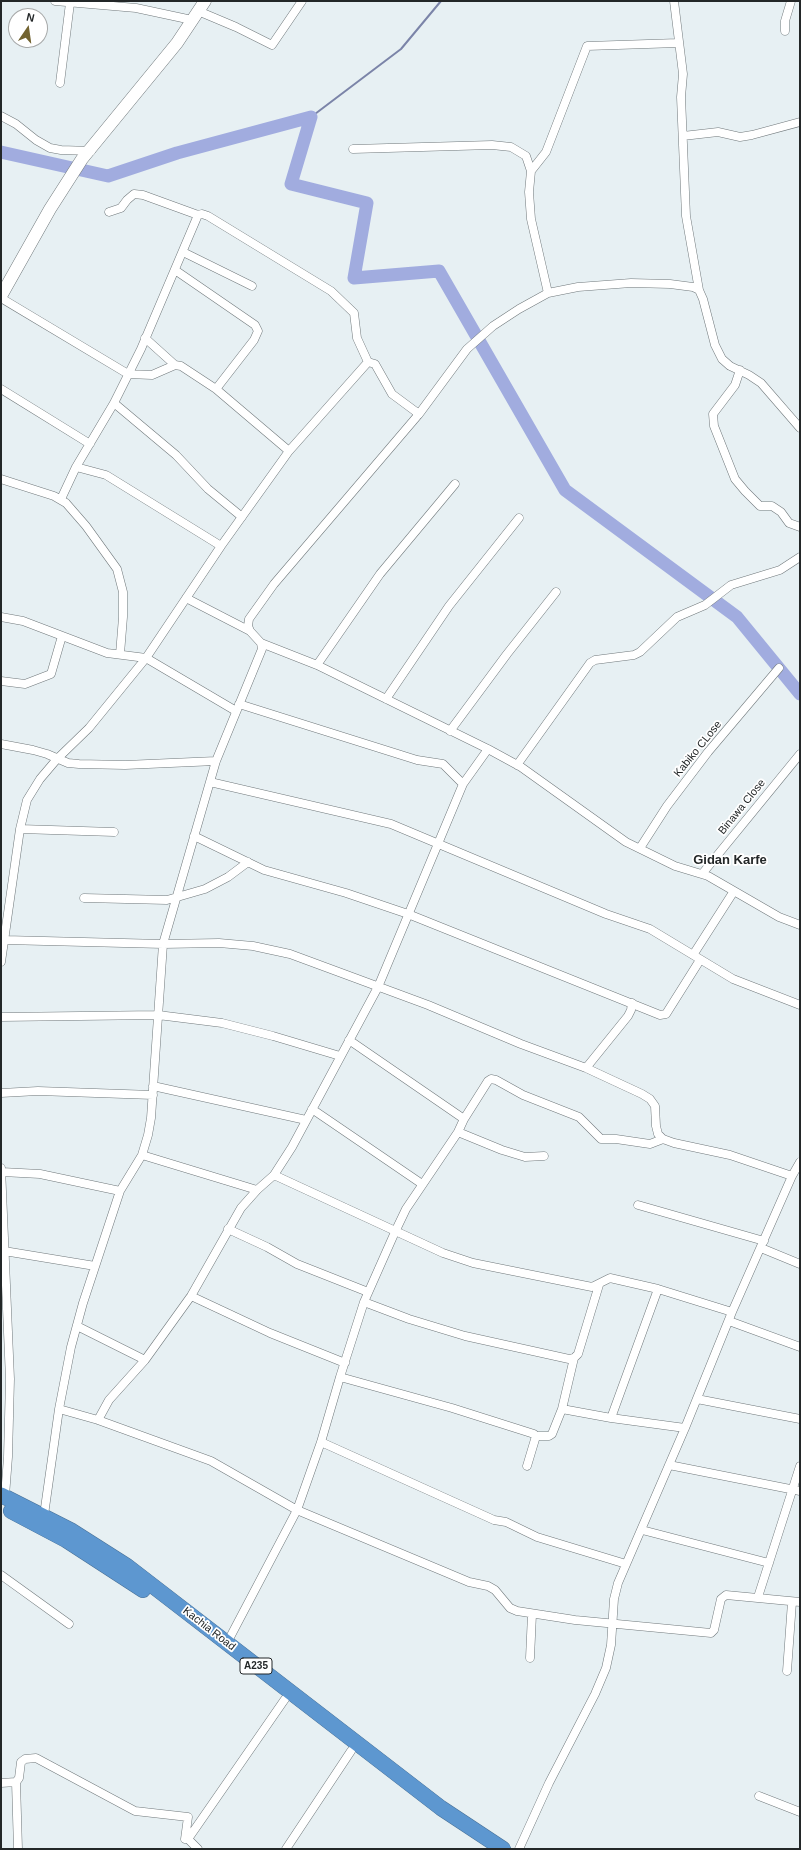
<!DOCTYPE html>
<html>
<head>
<meta charset="utf-8">
<style>
	body { margin:0 }
	#map { position:relative; width:801px; height:1850px; overflow:hidden; background:#e7f0f3; font-family:Helvetica,sans-serif }
	canvas { display:block }
	.frame { position:absolute; inset:0; border:2px solid #232728; pointer-events:none }
	.north { position:absolute; left:8px; top:8px; width:40px; height:40px; box-sizing:border-box; background:#fff; border:1px solid #a7a9a9; border-radius:50%; rotate:13deg; font-size:11px; font-weight:700; line-height:16px; text-align:center; color:#232728 }
	.north::after { content:''; display:block; margin:auto; width:14px; height:18px; background:#726330; clip-path:polygon(50% 0,100% 100%,50% 72%,0 100%) }
</style>
</head>
<body>
<div id="map">
<canvas width="801" height="1850"></canvas>
<div class="frame"></div>
<div class="north">N</div>
</div>
<script>
const ctx = document.querySelector('canvas').getContext('2d');
ctx.lineJoin = 'round';
function poly(rows) {
  const path = new Path2D();
  for (const r of rows) {
    path.moveTo(r[0], r[1]);
    for (let i = 2; i < r.length; i += 2) path.lineTo(r[i], r[i + 1]);
  }
  return path;
}
function stroke(path, color, width, dash) {
  ctx.strokeStyle = color;
  ctx.lineWidth = width;
  ctx.lineCap = dash ? 'butt' : 'round';
  ctx.setLineDash(dash || []);
  ctx.stroke(path);
}
function write(font, color, halo, rows, align = 'center') {
  ctx.font = font + ' Helvetica,sans-serif';
  ctx.lineWidth = 3.5;
  ctx.setLineDash([]);
  ctx.textBaseline = 'middle';
  ctx.strokeStyle = halo;
  ctx.fillStyle = color;
  for (const [text, x, y, turn = 0] of rows) {
    ctx.save();
    ctx.translate(x, y);
    ctx.rotate((+turn || 0) * Math.PI / 180);
    ctx.textAlign = isNaN(turn) ? turn : align;
    if (halo) ctx.strokeText(text, 0, 0);
    ctx.fillText(text, 0, 0);
    ctx.restore();
  }
}
const stream = poly([
	[311,117,401,49,441,1]
]);
const river = poly([
	[1,152,108,176,177,153,311,117,291,184,367,203,354,278,439,271,565,490,737,617,800,694]
]);
const street = poly([
	[55,1,136,8,192,20],
	[674,1,683,74,681,97,686,216,699,290],
	[198,11,236,27,272,45,302,1],
	[785,31,785,21,791,1],
	[60,83,70,3],
	[1,116,16,124,36,140,50,148,61,150,91,151],
	[683,136,718,132,740,137,752,135,800,122],
	[353,149,492,145,511,147,526,156,531,171],
	[109,212,121,208,127,200,134,194,143,195,198,215,202,214,208,216,331,291,354,313,357,338,368,362,375,364,392,394,419,414],
	[183,252,252,286],
	[175,270,255,325,258,331,254,340,216,389],
	[548,293,531,219,529,192,531,171,546,152,587,46,678,43],
	[1,298,128,374,152,375,175,365,181,366,216,389,289,451],
	[145,338,175,365],
	[740,370,735,385,713,414,714,426,735,479,745,491,760,506,772,506,781,512,789,523,800,527],
	[1,389,90,444],
	[114,403,176,455,208,489,242,517],
	[76,467,106,475,221,546],
	[1,479,54,496,66,503,86,526,117,569,123,592,123,617,120,654],
	[61,499,76,467,114,403,141,349,198,215],
	[186,598,250,631],
	[1,617,23,621,107,653,146,658,236,711],
	[261,643,317,665,488,749,521,767,626,842,675,866,708,876,779,917,800,925],
	[317,665,380,574,455,484],
	[1,681,25,684,51,674,62,636],
	[386,699,449,606,519,518],
	[239,704,417,760,443,764,463,784],
	[450,731,507,654,556,592],
	[1,744,33,750,47,754,68,763,79,764,125,765,216,761],
	[517,765,590,663,595,660,634,655,640,652,677,617,705,605,731,585,780,570,800,557],
	[210,782,391,824,606,914,650,929,733,979,800,1005],
	[20,829,114,832],
	[194,836,264,870,346,893,408,914,660,1015,666,1014,700,960],
	[640,848,667,806,708,752,779,668],
	[702,874,800,754],
	[84,898,167,900,205,889,228,877,248,862],
	[5,940,163,944,219,943,253,946,290,954,428,1005,521,1044,586,1068,642,1094,650,1099,655,1106,656,1126,658,1134,663,1139,674,1143,730,1155,792,1176],
	[693,955,734,891],
	[1,962,20,829,27,800,40,779,57,759,89,728,146,658,221,546,289,451,368,362],
	[1,1017,158,1015,222,1023,273,1036,340,1056],
	[349,1040,464,1119],
	[586,1068,628,1016,631,1010,632,1003],
	[153,1086,306,1120],
	[1,1093,38,1091,153,1095],
	[312,1109,422,1184],
	[458,1132,502,1150,525,1157,544,1156],
	[142,1155,257,1190],
	[1,1168,10,1379,8,1457,5,1496],
	[2,1172,40,1174,120,1191],
	[274,1175,443,1253,473,1263,592,1287,610,1278,658,1289,732,1312],
	[638,1205,764,1241],
	[228,1229,267,1247,297,1264,368,1292],
	[761,1248,800,1264],
	[4,1251,95,1266],
	[191,1296,270,1333,345,1363],
	[364,1302,409,1319,465,1336,569,1359,574,1358],
	[729,1321,800,1347],
	[77,1326,145,1360],
	[340,1377,452,1408,534,1434,536,1436,549,1436,552,1434,562,1409,574,1358,578,1354,599,1285],
	[697,1399,800,1419],
	[59,1409,98,1420,211,1461,297,1510,469,1582,488,1586,495,1590,510,1608,517,1611,575,1620,711,1633,714,1630,721,1599,726,1595,800,1602],
	[562,1409,611,1418,685,1428],
	[611,1418,658,1289],
	[98,1420,109,1400,145,1360,191,1296,241,1208,257,1190,274,1175,292,1147,378,987,463,784,488,749],
	[321,1442,494,1520,506,1522,537,1537,626,1564],
	[669,1465,800,1491],
	[527,1466,536,1436],
	[44,1515,59,1409,71,1347,83,1303,120,1191,142,1155,148,1135,151,1118,163,944,216,761,262,649,261,643,250,631,248,626,249,619,274,584,419,414,467,349,493,326,519,309,548,293,578,287,631,283,670,284,693,287,699,290,703,299,715,345,722,359,730,366,749,375,761,383,800,428],
	[642,1530,769,1563],
	[1,1575,69,1624],
	[758,1597,800,1466],
	[227,1643,297,1510,321,1442,340,1377,364,1302,395,1232,406,1209,458,1132,464,1119,488,1081,491,1079,496,1080,523,1095,579,1117,601,1139,616,1139,650,1144,663,1139],
	[530,1658,532,1614],
	[787,1671,792,1602],
	[16,1782,18,1849],
	[1,1783,16,1782,19,1778,21,1762,25,1759,36,1758,135,1811,188,1817,185,1839,188,1839,285,1699],
	[759,1796,800,1812],
	[188,1839,198,1849],
	[286,1849,351,1751],
	[519,1849,549,1783,595,1694,606,1668,611,1645,614,1599,618,1583,685,1428,732,1312,792,1176,800,1162]
]);
const secondary = poly([
	[1,296,50,209,82,159,177,43,205,1]
]);
const highway = poly([
	[1,1495,72,1531,127,1566,441,1808,503,1849],
	[11,1511,66,1540,143,1590]
]);
const shields = [
	[256,1666,32]
];
const shieldNames = [
	["A235",256,1666]
];
const streetNames = [
	["Kabiko CLose",698,749,-51],
	["Binawa Close",742,807,-51],
	["Kachia Road",209,1629,38]
];
const quarterNames = [
	["Gidan Karfe",730,860]
];
stroke(stream, '#7b84a8', 2);
stroke(river, '#a1acdf', 13);
stroke(street, '#70787b', 9);
stroke(secondary, '#70787b', 13);
stroke(highway, '#497095', 16);
stroke(street, '#fff', 8);
stroke(secondary, '#fff', 12);
stroke(highway, '#5d97d0', 15);
for (const [x, y, w] of shields) {
  const box = new Path2D();
  box.roundRect(x - w / 2, y - 8, w, 16, 3);
  ctx.fillStyle = '#fff';
  ctx.fill(box);
  stroke(box, '#232728', 1);
}
write('bold 10px', '#232728', null, shieldNames);
write('11px', '#232728', '#fff', streetNames);
write('bold 13px', '#232728', '#fff', quarterNames);
</script>
</body>
</html>
